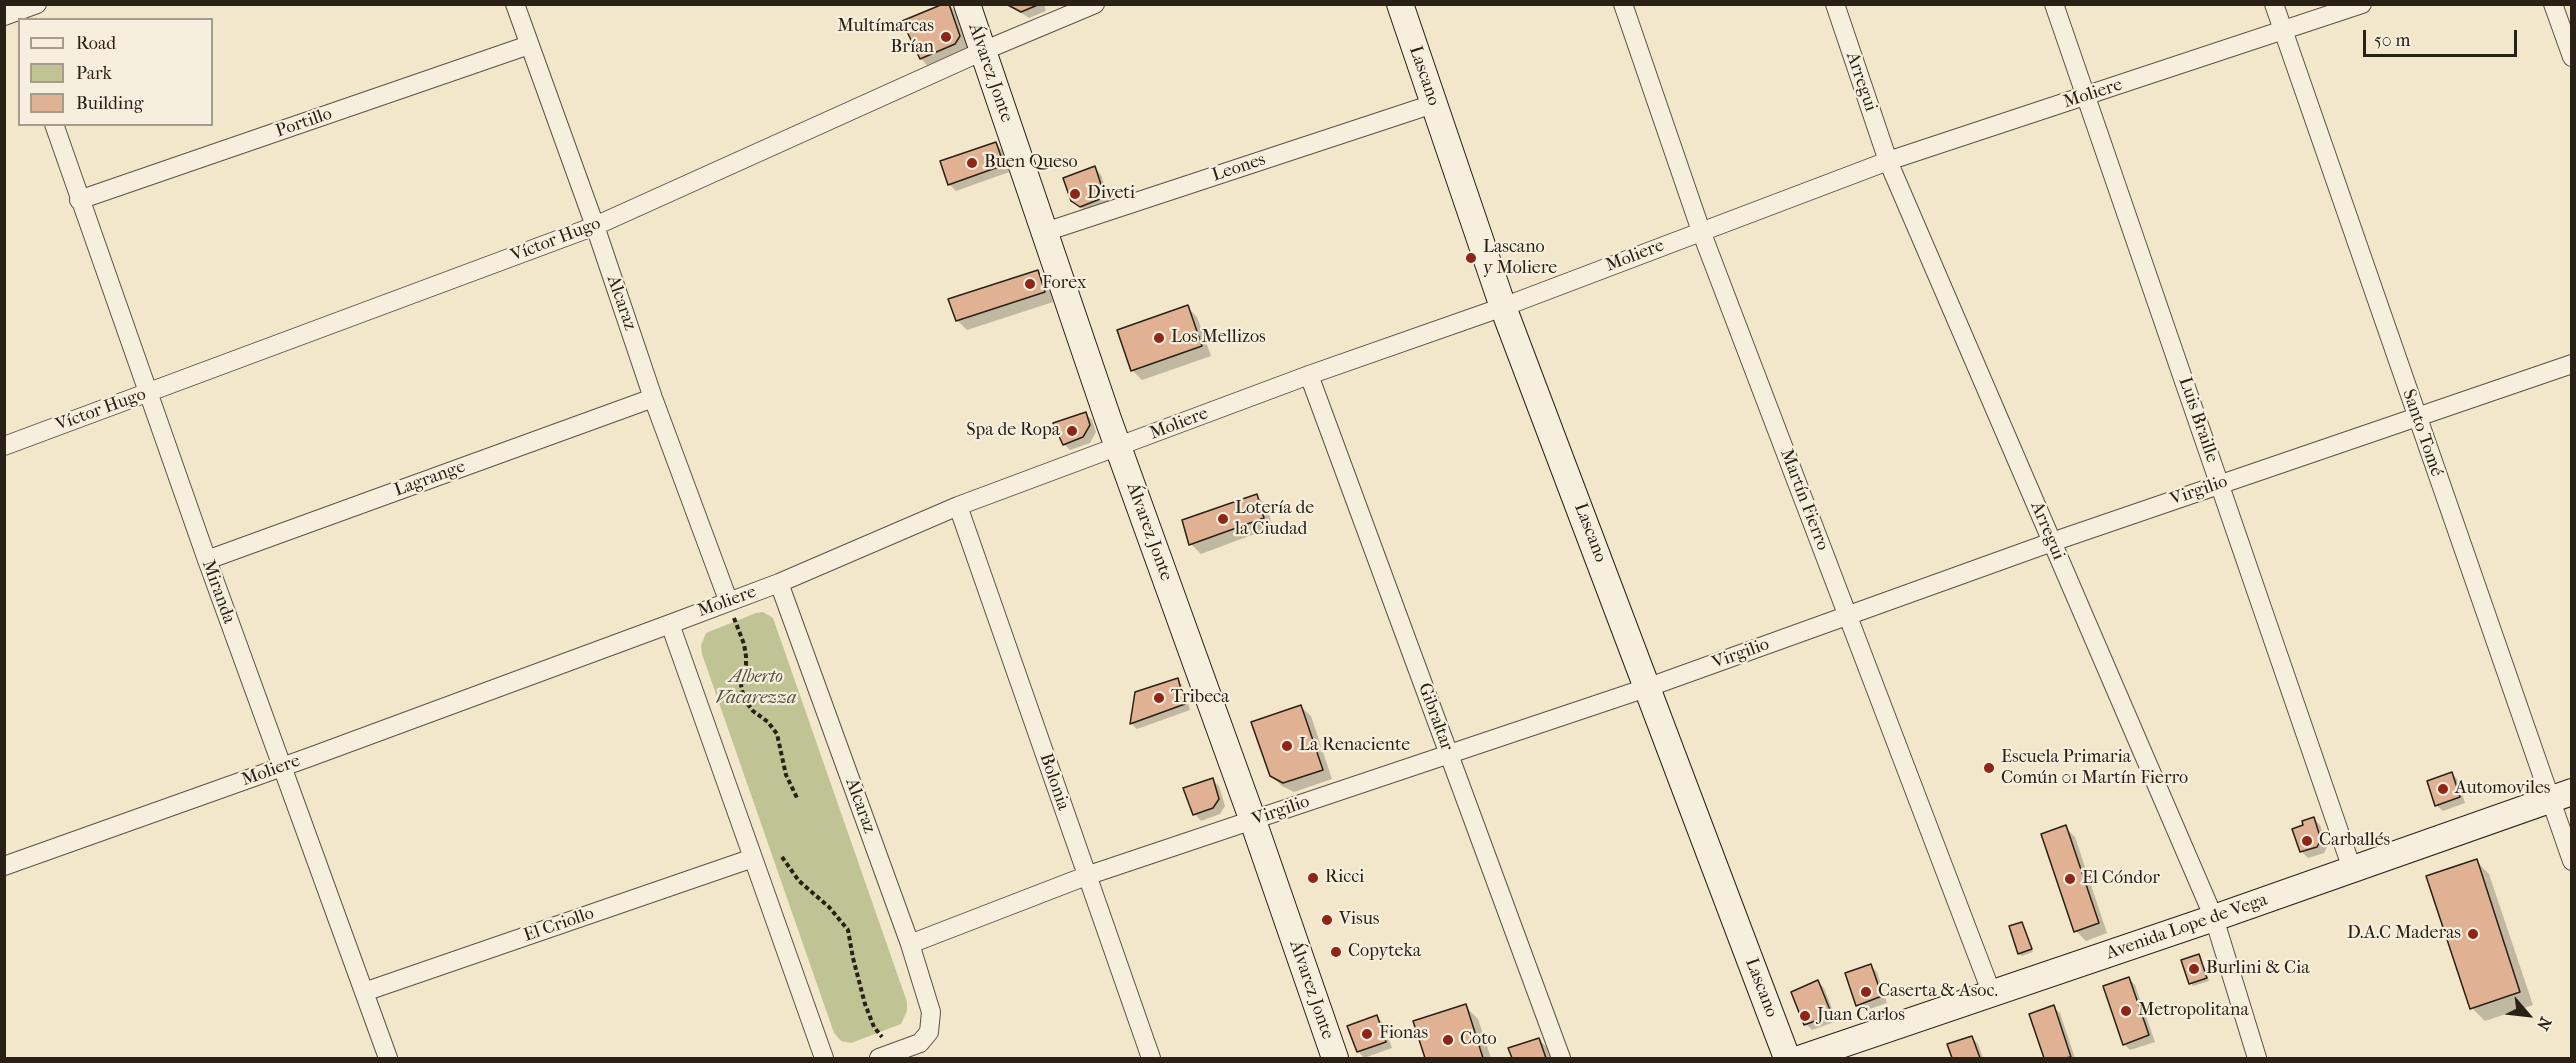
<!DOCTYPE html>
<html>
<head>
<meta charset="utf-8">
<style>
	body { margin:0 }
	#map { position:relative; width:2576px; height:1063px; overflow:hidden; background:#f2e6cb; font-family:"IM FELL French Canon",serif }
	canvas { display:block }
	.frame { position:absolute; inset:0; border:6px solid #292016; pointer-events:none }
	.legend { position:absolute; left:18px; top:18px; width:195px; height:108px; box-sizing:border-box; background:#f7efdd; border:2px solid #a59c8d; margin:0; padding:8px 10px; list-style:none; font-size:18px; color:#292016 }
	.legend li { display:flex; align-items:center; gap:12px; height:30px }
	.legend b { width:30px; border:2px solid #a59c8d }
	.north { position:absolute; left:2498px; top:985px; width:60px; height:60px; -webkit-text-stroke:4px #f7efdd; paint-order:stroke; rotate:118deg; font-size:16px; font-weight:700; line-height:24px; text-align:center; color:#292016 }
	.north::after { content:''; display:block; margin:auto; width:21px; height:27px; background:#292016; clip-path:polygon(50% 0,100% 100%,50% 72%,0 100%) }
	.scale { position:absolute; left:2363px; top:30px; width:154px; height:27px; box-sizing:border-box; border:3px solid #292016; border-top:0; padding-left:8px; font-size:18px; line-height:21px; white-space:nowrap; color:#292016; -webkit-text-stroke:4px #f7efdd; paint-order:stroke }
</style>
</head>
<body>
<div id="map">
<canvas width="2576" height="1063"></canvas>
<div class="frame"></div>
<ul class="legend">
<li><b style="height:8px;background:#f7efdd"></b>Road</li>
<li><b style="height:16px;background:#c0c393"></b>Park</li>
<li><b style="height:16px;background:#e0b293"></b>Building</li>
</ul>
<div class="north">N</div>
<div class="scale">50 m</div>
</div>
<script>
const ctx = document.querySelector('canvas').getContext('2d');
ctx.lineJoin = 'round';
function fillPath(path, color) {
  ctx.fillStyle = color;
  ctx.fill(path, 'evenodd');
}
function poly(rows) {
  const path = new Path2D();
  for (const r of rows) {
    path.moveTo(r[0], r[1]);
    for (let i = 2; i < r.length; i += 2) path.lineTo(r[i], r[i + 1]);
  }
  return path;
}
function stroke(path, color, width, dash) {
  ctx.strokeStyle = color;
  ctx.lineWidth = width;
  ctx.lineCap = dash ? 'butt' : 'round';
  ctx.setLineDash(dash || []);
  ctx.stroke(path);
}
function write(font, color, halo, rows, align = 'center') {
  ctx.font = font + ' "IM FELL French Canon",serif';
  ctx.lineWidth = 4.5;
  ctx.setLineDash([]);
  ctx.textBaseline = 'middle';
  ctx.strokeStyle = halo;
  ctx.fillStyle = color;
  for (const [text, x, y, turn = 0] of rows) {
    ctx.save();
    ctx.translate(x, y);
    ctx.rotate((+turn || 0) * Math.PI / 180);
    ctx.textAlign = isNaN(turn) ? turn : align;
    if (halo) ctx.strokeText(text, 0, 0);
    ctx.fillText(text, 0, 0);
    ctx.restore();
  }
}
const green = poly([
	[763,612,773,618,907,1002,907,1011,901,1024,851,1043,841,1041,834,1033,702,654,701,646,706,633,756,613]
]);
const shadow = poly([
	[948,4,958,14,969,47,965,53,931,69,921,59],
	[1008,4,1044,4,1046,11,1029,18],
	[995,143,1002,150,1009,172,956,191,949,184],
	[1095,168,1101,175,1111,204,1087,212,1072,200],
	[1037,272,1047,282,1053,302,967,330,957,320],
	[1187,307,1197,317,1211,356,1142,380,1132,370],
	[1085,413,1092,420,1096,432,1090,443,1070,450,1064,444],
	[1256,495,1266,505,1273,527,1201,554,1191,544],
	[1177,680,1184,687,1190,710,1137,729,1131,723],
	[1301,707,1311,716,1332,779,1294,792,1282,786,1271,776],
	[2452,774,2458,780,2465,803,2443,811,2436,805],
	[1212,780,1219,786,1225,806,1220,814,1201,821,1195,814],
	[2314,819,2320,825,2327,847,2324,853,2308,858,2301,851,2305,826],
	[2065,827,2075,837,2107,933,2086,941,2076,931],
	[2476,861,2489,874,2533,1005,2485,1021,2472,1008],
	[2022,923,2033,952,2022,956,2019,954],
	[2199,956,2209,981,2193,986,2191,983],
	[1870,966,1877,972,1887,1003,1864,1011,1858,1005],
	[2129,979,2135,985,2155,1042,2130,1050,2124,1044],
	[1818,982,1824,988,1837,1021,1812,1030,1806,1024],
	[1465,1006,1478,1019,1491,1058,1427,1058,1415,1022],
	[2053,1007,2060,1013,2075,1058,2045,1058,2031,1015],
	[1377,1017,1383,1023,1392,1048,1364,1058,1358,1051],
	[1971,1037,1978,1044,1983,1058,1954,1058,1949,1045],
	[1539,1040,1549,1049,1552,1058,1514,1058,1510,1049]
]);
const building = poly([
	[943,4,949,4,960,36,955,44,920,59,902,21,943,4],
	[1006,4,1040,4,1021,12,1006,4],
	[996,142,1004,165,948,185,940,161,996,142],
	[1095,166,1105,197,1080,207,1071,201,1063,178,1095,166],
	[1038,270,1045,292,956,321,948,299,1038,270],
	[1188,305,1202,346,1131,371,1117,330,1188,305],
	[1086,412,1090,425,1083,437,1063,445,1053,423,1086,412],
	[1257,494,1264,518,1189,545,1182,520,1257,494],
	[1178,678,1185,704,1130,724,1135,692,1178,678],
	[1301,705,1323,770,1283,783,1270,776,1251,722,1301,705],
	[2452,772,2460,797,2435,806,2427,781,2452,772],
	[1213,778,1219,799,1213,808,1193,815,1183,788,1213,778],
	[2314,817,2321,840,2317,847,2300,852,2292,829,2303,825,2302,821,2314,817],
	[2066,825,2099,923,2074,932,2041,834,2066,825],
	[2477,859,2520,992,2470,1009,2426,876,2477,859],
	[2022,922,2032,949,2018,954,2009,926,2022,922],
	[2199,954,2207,978,2189,984,2181,960,2199,954],
	[1871,964,1882,996,1856,1006,1845,973,1871,964],
	[2129,977,2149,1035,2123,1045,2103,986,2129,977],
	[1818,980,1832,1015,1804,1025,1791,992,1818,980],
	[1466,1004,1483,1058,1425,1058,1413,1021,1466,1004],
	[2054,1005,2071,1057,2065,1058,2044,1058,2029,1014,2054,1005],
	[1377,1015,1386,1042,1357,1052,1347,1026,1377,1015],
	[1972,1036,1980,1058,1952,1058,1947,1044,1972,1036],
	[1539,1038,1546,1058,1512,1058,1508,1048,1539,1038]
]);
const path = poly([
	[734,618,744,644,746,656,746,665,741,685,744,699,753,711,768,722,777,734,786,775,798,800],
	[782,857,799,881,829,907,848,930,853,958,865,1004,874,1027,882,1037]
]);
const street = poly([
	[515,4,595,226,653,398,728,600],
	[1623,4,1701,231,1992,994],
	[1835,4,1888,161,2214,918,2257,1058],
	[2054,4,2352,869],
	[2274,4,2572,861],
	[2553,4,2572,57],
	[4,16,37,4],
	[54,124,207,560,388,1058],
	[79,200,529,45],
	[1045,232,1433,104],
	[1309,375,1561,1058],
	[4,446,595,226,983,51,1095,4],
	[958,506,1151,1058],
	[207,560,653,398],
	[779,583,910,944,931,1012,929,1032,920,1043,879,1058],
	[670,624,824,1058],
	[4,866,310,757,670,624,779,583,958,506,1309,375,1503,307,1888,161,2362,4],
	[910,944,1086,876,1649,687,2052,542,2572,364],
	[364,992,753,858]
]);
const secondary = poly([
	[967,4,1108,419,1253,821,1335,1058],
	[1400,4,1503,307,1787,1058],
	[1802,1058,2214,918,2572,792]
]);
const markers = [
	[946,37,6,"#8f2418"],
	[972,163,6,"#8f2418"],
	[1075,194,6,"#8f2418"],
	[1471,258,6,"#8f2418"],
	[1030,284,6,"#8f2418"],
	[1159,338,6,"#8f2418"],
	[1072,431,6,"#8f2418"],
	[1223,519,6,"#8f2418"],
	[1159,698,6,"#8f2418"],
	[1287,746,6,"#8f2418"],
	[1989,768,6,"#8f2418"],
	[2443,789,6,"#8f2418"],
	[2307,841,6,"#8f2418"],
	[1313,878,6,"#8f2418"],
	[2070,879,6,"#8f2418"],
	[1327,920,6,"#8f2418"],
	[2473,934,6,"#8f2418"],
	[1336,952,6,"#8f2418"],
	[2194,969,6,"#8f2418"],
	[1866,992,6,"#8f2418"],
	[2126,1011,6,"#8f2418"],
	[1805,1016,6,"#8f2418"],
	[1367,1034,6,"#8f2418"],
	[1448,1040,6,"#8f2418"]
];
const poiNames = [
	["Multímarcas",934,27,"right"],
	["Brían",934,48,"right"],
	["Buen Queso",984,163],
	["Diveti",1087,194],
	["Lascano",1483,248],
	["y Moliere",1483,269],
	["Forex",1042,284],
	["Los Mellizos",1171,338],
	["Spa de Ropa",1060,431,"right"],
	["Lotería de",1235,509],
	["la Ciudad",1235,530],
	["Tribeca",1171,698],
	["La Renaciente",1299,746],
	["Escuela Primaria",2001,758],
	["Común 01 Martín Fierro",2001,779],
	["Automoviles",2455,789],
	["Carballés",2319,841],
	["Ricci",1325,878],
	["El Cóndor",2082,879],
	["Visus",1339,920],
	["D.A.C Maderas",2461,934,"right"],
	["Copyteka",1348,952],
	["Burlini & Cia",2206,969],
	["Caserta & Asoc.",1878,992],
	["Metropolitana",2138,1011],
	["Juan Carlos",1817,1016],
	["Fionas",1379,1034],
	["Coto",1460,1040]
];
const streetNames = [
	["Álvarez Jonte",990,73,71],
	["Lascano",1424,76,71],
	["Arregui",1861,82,71],
	["Moliere",2093,94,-18],
	["Portillo",304,123,-19],
	["Leones",1239,168,-18],
	["Víctor Hugo",556,240,-21],
	["Moliere",1635,256,-21],
	["Alcaraz",621,303,71],
	["Víctor Hugo",101,410,-20],
	["Luis Braille",2198,420,71],
	["Moliere",1179,424,-21],
	["Santo Tomé",2422,433,71],
	["Lagrange",430,479,-20],
	["Virgilio",2199,491,-19],
	["Martín Fierro",1804,500,69],
	["Arregui",2047,531,67],
	["Álvarez Jonte",1149,532,70],
	["Lascano",1590,533,69],
	["Miranda",218,592,70],
	["Moliere",727,602,-20],
	["Virgilio",1741,654,-20],
	["Gibraltar",1435,717,70],
	["Moliere",271,771,-20],
	["Bolonia",1054,782,71],
	["Alcaraz",860,806,70],
	["Virgilio",1281,811,-19],
	["El Criollo",559,925,-19],
	["Avenida Lope de Vega",2187,927,-19],
	["Lascano",1761,988,69],
	["Álvarez Jonte",1311,990,71]
];
const parkNames = [
	["Alberto",756,678],
	["Vacarezza",756,699]
];
fillPath(green, '#c0c393');
fillPath(shadow, '#0003');
fillPath(building, '#e0b293');
stroke(building, '#292016', 1.5);
stroke(street, '#5b5243', 20);
stroke(secondary, '#292016', 28);
stroke(path, '#292016', 4, [4.5, 3]);
stroke(street, '#f7efdd', 18);
stroke(secondary, '#f7efdd', 26);
for (const [x, y, r, color] of markers) {
  const dot = new Path2D();
  dot.arc(x, y, r, 0, 2 * Math.PI);
  ctx.fillStyle = color;
  ctx.fill(dot);
  stroke(dot, '#f7efdd', 2);
}
write('18px', '#292016', '#f7efdd', poiNames, 'left');
write('18px', '#292016', '#f7efdd', streetNames);
write('italic 18px', '#56513c', '#f7efdd', parkNames);
</script>
</body>
</html>
